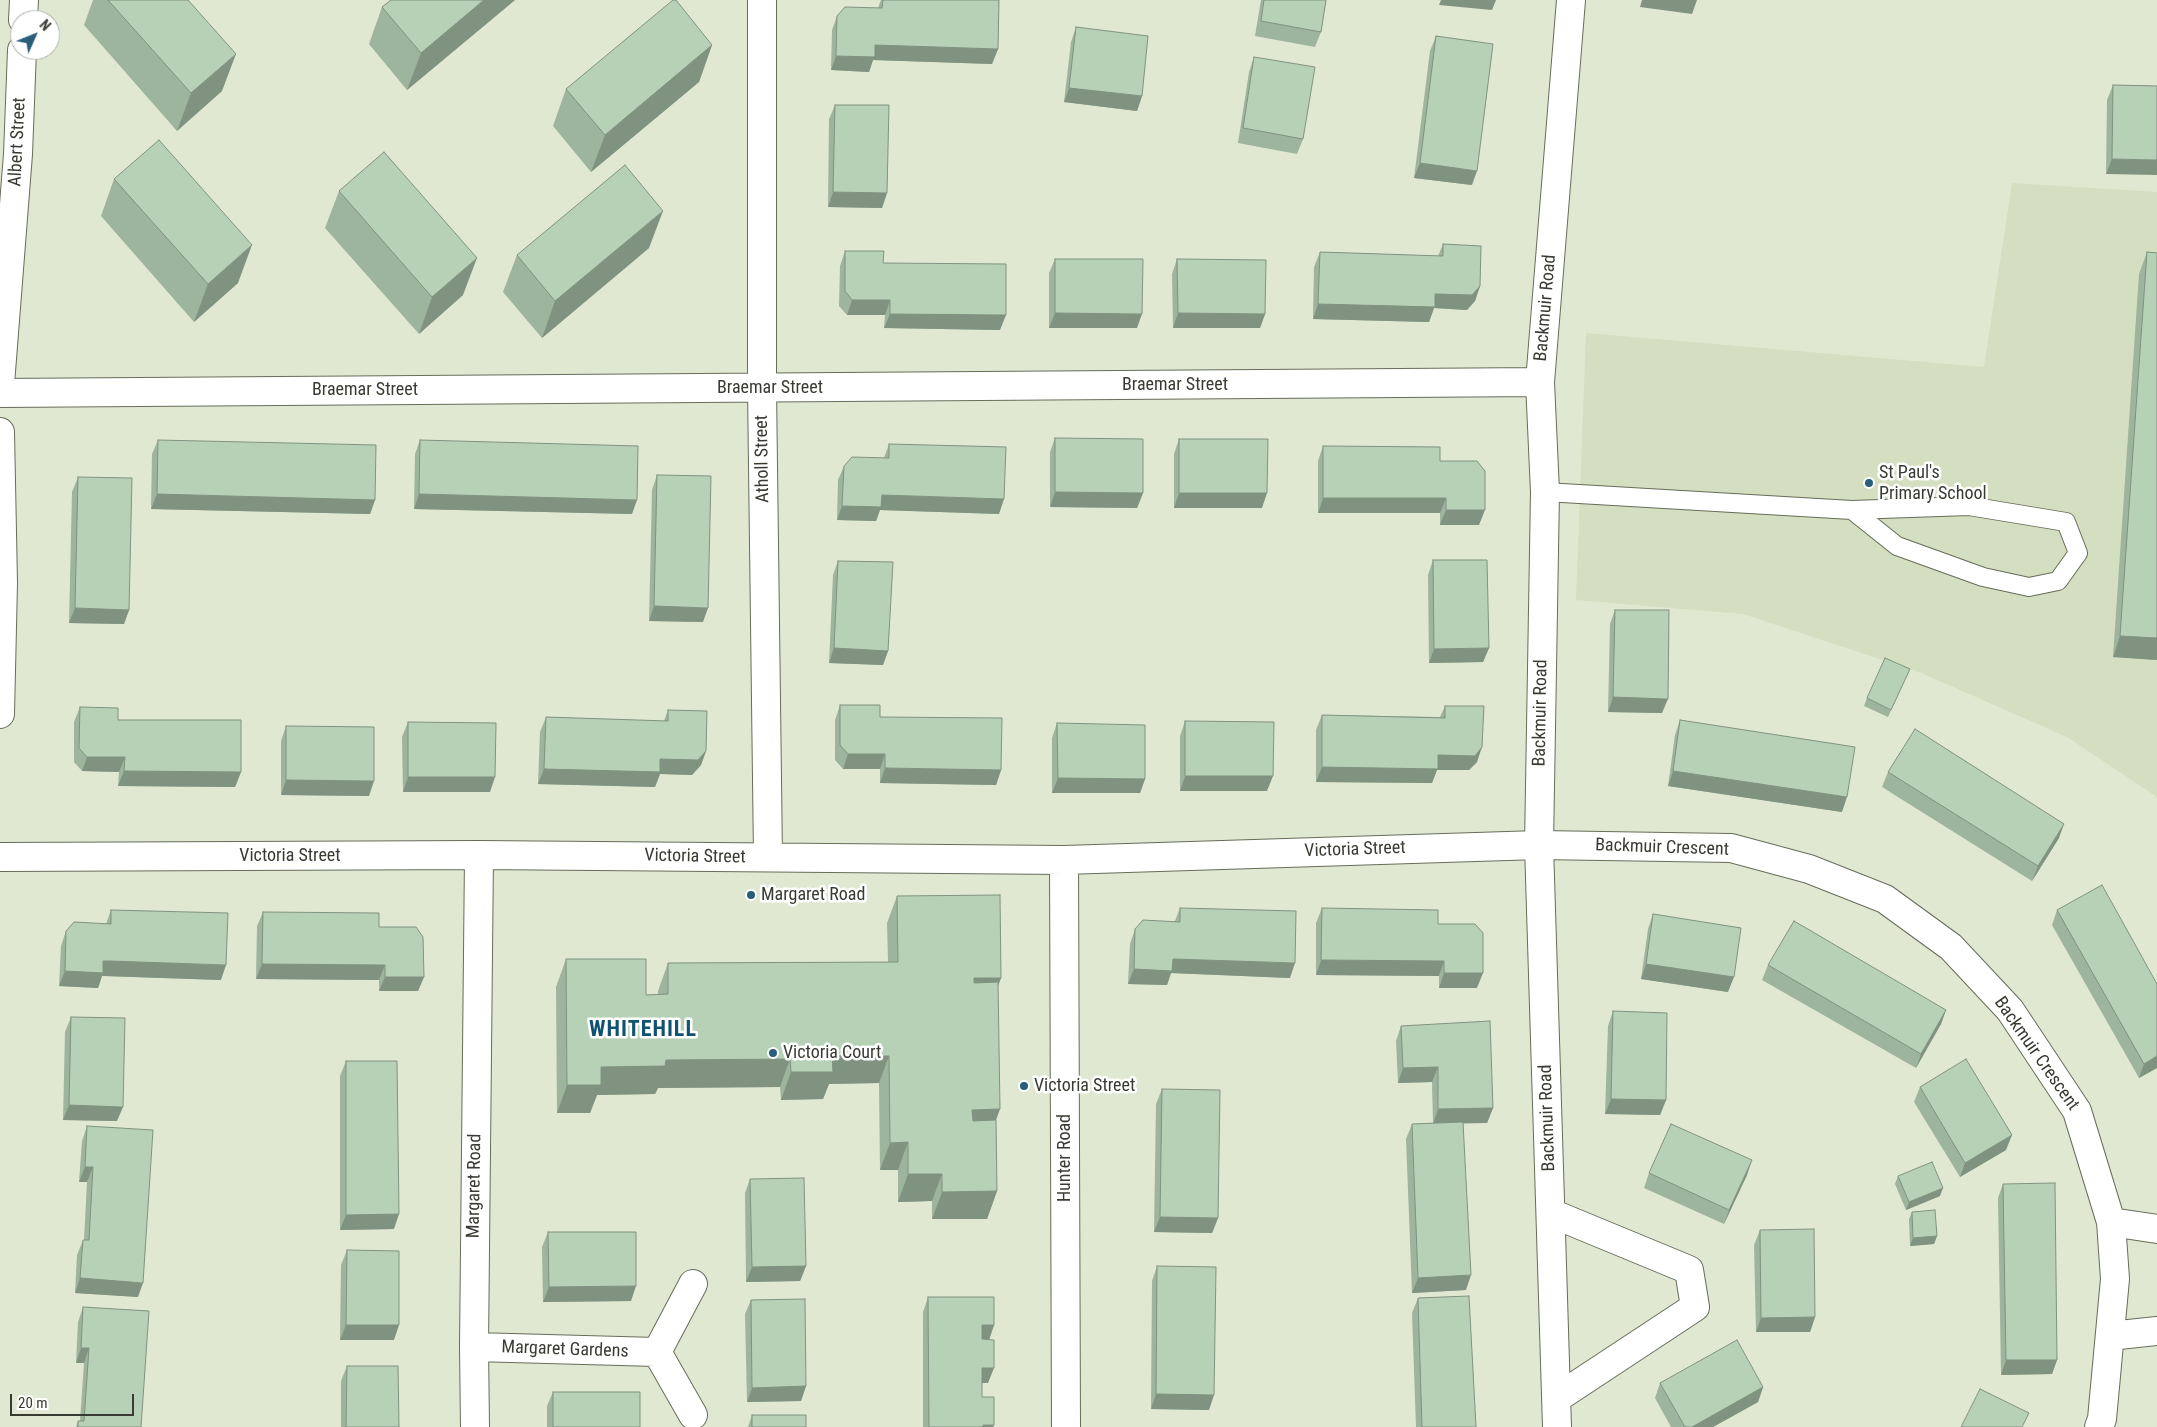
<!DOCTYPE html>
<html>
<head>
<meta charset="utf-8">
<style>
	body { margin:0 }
	#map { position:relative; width:2157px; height:1427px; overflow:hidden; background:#e0e8d2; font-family:"Roboto Condensed",sans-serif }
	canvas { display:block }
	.north { position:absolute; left:10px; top:10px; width:50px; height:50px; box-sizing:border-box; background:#fff; border:1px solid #afb1ad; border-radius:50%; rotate:46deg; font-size:14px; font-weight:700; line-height:20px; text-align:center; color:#383b32 }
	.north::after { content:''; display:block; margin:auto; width:18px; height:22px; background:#295d79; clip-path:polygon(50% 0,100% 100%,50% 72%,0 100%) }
	.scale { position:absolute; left:10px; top:1394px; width:124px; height:22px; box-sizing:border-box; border:2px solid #383b32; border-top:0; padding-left:6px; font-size:15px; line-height:18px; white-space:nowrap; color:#383b32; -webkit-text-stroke:4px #fff; paint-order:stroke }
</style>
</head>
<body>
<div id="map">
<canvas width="2157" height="1427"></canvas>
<div class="north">N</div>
<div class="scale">20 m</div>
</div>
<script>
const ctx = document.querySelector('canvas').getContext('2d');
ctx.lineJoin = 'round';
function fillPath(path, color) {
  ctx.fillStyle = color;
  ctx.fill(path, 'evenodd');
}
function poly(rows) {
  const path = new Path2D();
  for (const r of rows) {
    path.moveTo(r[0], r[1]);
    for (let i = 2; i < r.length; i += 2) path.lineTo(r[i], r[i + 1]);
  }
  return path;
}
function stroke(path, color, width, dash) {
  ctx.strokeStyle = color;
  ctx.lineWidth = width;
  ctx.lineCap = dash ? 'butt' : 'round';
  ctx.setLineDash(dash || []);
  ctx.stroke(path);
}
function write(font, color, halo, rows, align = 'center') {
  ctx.font = font + ' "Roboto Condensed",sans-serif';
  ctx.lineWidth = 5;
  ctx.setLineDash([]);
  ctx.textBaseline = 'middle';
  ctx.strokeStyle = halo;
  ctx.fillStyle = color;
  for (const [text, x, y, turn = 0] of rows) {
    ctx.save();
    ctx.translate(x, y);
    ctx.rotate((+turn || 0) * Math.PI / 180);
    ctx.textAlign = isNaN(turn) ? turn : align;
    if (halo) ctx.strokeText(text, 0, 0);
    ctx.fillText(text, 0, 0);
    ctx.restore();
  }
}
const built = poly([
	[2012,183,2157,192,2157,797,2067,737,1919,672,1743,614,1576,600,1586,333,1984,367]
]);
const lane = poly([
	[1545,492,1852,510,1897,546,1983,577,2029,587,2058,581,2078,553,2066,522,1969,506,1852,510]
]);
const street = poly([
	[762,0,762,388,768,857],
	[23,20,24,0],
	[0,384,18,154,22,50],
	[0,393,1540,382],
	[0,432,3,583,0,714],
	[0,857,479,855,1064,860,1539,845,1731,848,1809,869,1885,899,1951,947,2010,1010,2077,1111,2111,1222,2115,1279,2102,1419,2099,1427],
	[1064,860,1066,1427],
	[1551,1213,1689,1270,1695,1307,1557,1398],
	[2111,1222,2157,1229],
	[2110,1336,2157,1331],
	[474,1347,657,1352],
	[693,1415,657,1352,693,1284],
	[475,1427,474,1347,479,855],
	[1557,1427,1539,845,1545,492,1540,382,1571,0]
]);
const wall = poly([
	[93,0,108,0,222,91,177,131,84,25],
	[391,0,515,0,407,90,369,44,382,7],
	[881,0,999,0,998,49,992,64,873,60,869,72,831,70,832,30,837,16,878,8],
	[1261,0,1326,0,1321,32,1315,47,1255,36],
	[1076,27,1142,96,1137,111,1064,102,1071,42],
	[1436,36,1472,185,1414,178,1430,51],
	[712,45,699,82,591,172,553,126,566,89],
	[1254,57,1303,139,1297,154,1238,143,1249,72],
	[2113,85,2157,86,2106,174,2107,100],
	[835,105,887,193,882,208,828,207,829,119],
	[114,179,238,283,194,322,101,216],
	[339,191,463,295,419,334,325,228],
	[1443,244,1480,286,1475,301,1467,310,1434,308,1429,322,1313,319,1314,267,1320,252,1438,256],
	[649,248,542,338,503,292,517,255],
	[845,251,883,263,1000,330,884,328,885,315,847,315,839,306,840,266],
	[2147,252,2157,660,2113,657,2139,274],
	[1055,259,1137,328,1049,328,1049,273],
	[1177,259,1265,314,1260,328,1173,328,1172,274],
	[1055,438,1143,493,1137,508,1050,507,1050,452],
	[1179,439,1262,508,1174,508,1174,454],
	[158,440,375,500,370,514,151,509,152,454],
	[420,440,632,514,414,509,415,454],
	[889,444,999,514,880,510,876,521,837,520,838,480,844,466,884,458],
	[1323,446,1440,461,1479,525,1440,525,1440,513,1318,513,1318,461],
	[657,475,703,622,649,621,652,490],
	[78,477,129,610,124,624,69,623,72,492],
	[1433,560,1489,648,1483,662,1429,663,1428,575],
	[838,561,888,651,883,665,829,663,833,575],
	[1615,610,1662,713,1608,712,1610,624],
	[1910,669,1888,717,1864,706,1867,698],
	[840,705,880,717,1001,770,996,785,880,783,880,769,843,769,835,760,835,720],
	[1445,706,1477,762,1469,770,1437,770,1432,783,1316,782,1316,730,1322,715,1440,717],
	[80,707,118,720,241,772,235,787,118,786,119,772,82,771,74,762,74,722],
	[668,710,706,751,701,765,692,775,660,774,655,787,538,784,540,732,546,717,664,721],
	[1680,720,1842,812,1668,786,1675,735],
	[1185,721,1267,791,1180,791,1180,736],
	[408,722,490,792,403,792,402,737],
	[1057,723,1145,779,1140,793,1052,793,1052,738],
	[286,726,369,796,281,795,281,741],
	[1888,772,2059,838,2032,881,1882,787],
	[897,896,1001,978,998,985,996,1120,997,1191,987,1219,932,1219,932,1201,898,1202,898,1170,880,1170,879,1083,829,1084,823,1099,781,1100,780,1087,658,1088,655,1094,597,1095,590,1113,557,1113,556,987,566,959,646,995,658,994,658,991,668,963,888,962,887,923],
	[1180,908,1290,978,1171,973,1167,985,1128,984,1130,944,1135,929,1175,921],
	[1322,908,1438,924,1477,988,1439,988,1439,976,1316,975,1316,923],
	[111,910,221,980,102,976,98,988,59,986,61,946,66,931,106,924],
	[2057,910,2157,984,2157,1068,2139,1078,2052,925],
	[263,912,379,927,424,977,418,991,379,991,379,980,256,979,257,926],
	[1653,914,1728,992,1641,979,1648,929],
	[1768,965,1946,1010,1941,1024,1916,1068,1762,980],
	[1613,1011,1666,1100,1660,1115,1605,1114,1608,1026],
	[71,1017,117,1121,63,1120,65,1032],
	[1401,1026,1493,1108,1487,1123,1463,1123,1466,1290,1412,1293,1406,1139,1412,1124,1433,1123,1432,1082,1398,1083,1396,1041],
	[346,1061,394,1229,340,1230,340,1076],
	[1920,1087,2006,1150,1960,1177,1914,1102],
	[1162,1089,1218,1218,1212,1233,1154,1232,1156,1104],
	[87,1126,138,1297,75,1293,77,1255,83,1240,84,1240,87,1182,79,1182,82,1141],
	[1649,1173,1747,1175,1724,1224,1644,1188],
	[1898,1176,1940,1196,1906,1210,1895,1184],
	[750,1179,806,1266,800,1281,746,1282,745,1193],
	[2003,1184,2057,1360,2052,1374,2001,1375,1998,1198],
	[1912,1212,1937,1236,1934,1244,1910,1246,1909,1219],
	[1760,1230,1815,1317,1810,1332,1756,1332,1754,1245],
	[548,1232,631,1301,543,1302,542,1247],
	[347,1250,394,1340,340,1340,341,1265],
	[1157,1266,1209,1410,1151,1409,1152,1281],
	[928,1297,994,1325,989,1340,988,1383,982,1383,982,1397,994,1425,993,1427,923,1427,923,1312],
	[1418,1298,1476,1427,1416,1427,1412,1313],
	[751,1300,806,1386,801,1401,747,1402,745,1314],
	[83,1307,141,1427,76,1427,78,1421,80,1421,84,1363,76,1363,78,1322],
	[347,1366,399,1427,341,1427,341,1381],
	[1660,1383,1763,1387,1758,1402,1713,1427,1671,1427,1655,1398],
	[553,1392,640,1427,547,1427,547,1406],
	[752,1415,752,1427,748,1427]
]);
const shadedWall = poly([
	[484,0,515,0,407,90,421,53],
	[1441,0,1496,0,1492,10,1439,5],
	[1642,0,1697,0,1692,14,1640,7],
	[712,45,699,82,591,172,605,135],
	[875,45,998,49,992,64,873,60,869,72,831,70,836,56],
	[236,54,222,91,177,131,191,93],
	[1069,88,1142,96,1137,111,1064,102],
	[2112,159,2157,160,2157,175,2106,174],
	[1420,163,1477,171,1472,185,1414,178],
	[833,192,887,193,882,208,828,207],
	[663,211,649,248,542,338,555,301],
	[252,245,238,283,194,322,208,284],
	[477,258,463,295,419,334,432,297],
	[1480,286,1475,301,1467,310,1434,308,1429,322,1313,319,1318,304,1435,294],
	[852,300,890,300,885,315,847,315],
	[1055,313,1142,314,1137,328,1049,328],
	[1178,313,1265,314,1260,328,1173,328],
	[890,314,1006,315,1000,330,884,328],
	[1055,492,1143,493,1137,508,1050,507],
	[1179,493,1267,493,1262,508,1174,508],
	[157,494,375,500,370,514,151,509],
	[419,494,637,500,632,514,414,509],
	[882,495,1004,499,999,514,880,510,876,521,837,520,842,506],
	[1323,498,1446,498,1440,513,1318,513],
	[1446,510,1485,510,1479,525,1440,525],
	[654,606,708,608,703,622,649,621],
	[75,608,129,610,124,624,69,623],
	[2120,636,2157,638,2157,660,2113,657],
	[834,648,888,651,883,665,829,663],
	[1489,648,1483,662,1429,663,1434,649],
	[1613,697,1668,699,1662,713,1608,712],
	[1482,747,1477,762,1469,770,1437,770,1432,783,1316,782,1322,767,1438,755],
	[706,751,701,765,692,775,660,774,655,787,538,784,544,769,660,759],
	[848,754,885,754,880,769,843,769],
	[87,757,125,757,119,772,82,771],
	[885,768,1001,770,996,785,880,783],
	[124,771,241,772,235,787,118,786],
	[1673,771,1847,797,1842,812,1668,786],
	[1185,776,1273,776,1267,791,1180,791],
	[408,777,495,777,490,792,403,792],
	[1058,778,1145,779,1140,793,1052,793],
	[286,780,374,781,369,796,281,795],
	[2064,824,2059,838,2032,881,2038,866],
	[1173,959,1295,963,1290,978,1171,973,1167,985,1128,984,1134,969],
	[1321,960,1444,961,1439,976,1316,975],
	[103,961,110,961,226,965,221,980,105,976,102,976,98,988,59,986,65,971],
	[262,964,385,965,379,980,256,979],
	[1646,964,1734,977,1728,992,1641,979],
	[1444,973,1483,973,1477,988,1439,988],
	[385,977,424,977,418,991,379,991],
	[974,978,1001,978,991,1006,964,1006],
	[1946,1010,1941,1024,1916,1068,1921,1054],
	[832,1056,889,1056,879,1083,829,1084,823,1099,781,1100,791,1072],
	[2157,1056,2157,1068,2139,1078,2144,1064],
	[790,1059,780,1087,658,1088,655,1094,597,1095,590,1113,557,1113,567,1085,601,1067,666,1060],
	[1438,1067,1432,1082,1398,1083,1403,1068],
	[1611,1099,1666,1100,1660,1115,1605,1114],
	[69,1105,123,1107,117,1121,63,1120],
	[1493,1108,1487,1123,1433,1124,1438,1109],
	[1000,1109,990,1137,962,1137,972,1110],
	[2012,1135,2006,1150,1960,1177,1965,1163],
	[908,1142,898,1170,880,1170,890,1143],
	[1752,1160,1747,1175,1724,1224,1729,1210],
	[85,1167,93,1167,87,1182,79,1182],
	[908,1174,942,1174,932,1201,898,1202],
	[1943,1188,1940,1196,1906,1210,1909,1202],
	[997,1191,987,1219,932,1219,942,1192],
	[399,1214,394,1229,340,1230,346,1215],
	[1160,1217,1218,1218,1212,1233,1154,1232],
	[1937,1236,1934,1244,1910,1246,1913,1238],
	[806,1266,800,1281,746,1282,752,1267],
	[1471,1275,1466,1290,1412,1293,1418,1278],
	[80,1278,143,1283,138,1297,75,1293],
	[636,1286,631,1301,543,1302,549,1287],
	[1815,1317,1810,1332,1756,1332,1761,1318],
	[346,1325,399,1325,394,1340,340,1340],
	[982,1325,994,1325,989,1340,976,1340],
	[81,1348,89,1348,84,1363,76,1363],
	[2006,1360,2057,1360,2052,1374,2001,1375],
	[982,1368,994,1368,988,1383,977,1383],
	[806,1386,801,1401,747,1402,752,1388],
	[1763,1387,1758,1402,1713,1427,1692,1427],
	[1156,1394,1214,1395,1209,1410,1151,1409],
	[983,1425,994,1425,993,1427,982,1427]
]);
const building = poly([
	[108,0,188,0,236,54,191,93,108,0],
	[391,0,484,0,421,53,382,7,391,0],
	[673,0,676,0,712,45,605,135,566,89,673,0],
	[883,0,999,0,998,49,875,45,875,57,836,56,837,16,845,7,882,8,883,0],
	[1264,0,1326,0,1321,32,1261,21,1264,0],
	[1076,27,1148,36,1142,96,1069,88,1076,27],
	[1436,36,1493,44,1477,171,1420,163,1436,36],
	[1254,57,1315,67,1303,139,1243,128,1254,57],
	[2113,85,2157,86,2157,160,2112,159,2113,85],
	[835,105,889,105,887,193,833,192,835,105],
	[159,140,252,245,208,284,114,179,159,140],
	[384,152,477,258,432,297,339,191,384,152],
	[625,165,663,211,555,301,517,255,625,165],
	[1443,244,1481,246,1480,286,1472,295,1435,294,1435,307,1318,304,1320,252,1443,256,1443,244],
	[845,251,884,251,883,263,1006,264,1006,315,890,314,890,300,852,300,845,291,845,251],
	[2147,252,2157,253,2157,638,2120,636,2147,252],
	[1055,259,1143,259,1142,314,1055,313,1055,259],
	[1177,259,1266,260,1265,314,1178,313,1177,259],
	[1055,438,1143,439,1143,493,1055,492,1055,438],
	[1179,439,1268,439,1267,493,1179,493,1179,439],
	[158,440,376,445,375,500,157,494,158,440],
	[420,440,638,446,637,500,419,494,420,440],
	[889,444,1006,447,1004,499,882,495,881,507,842,506,844,466,852,457,889,458,889,444],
	[1323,446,1440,447,1440,461,1477,461,1485,471,1485,510,1446,510,1446,498,1323,498,1323,446],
	[657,475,711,476,708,608,654,606,657,475],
	[78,477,132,478,129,610,75,608,78,477],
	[1433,560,1487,560,1489,648,1434,649,1433,560],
	[838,561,893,562,888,651,834,648,838,561],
	[1615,610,1669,610,1668,699,1613,697,1615,610],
	[1885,658,1910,669,1891,710,1867,698,1885,658],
	[840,705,880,705,880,717,1002,718,1001,770,885,768,885,754,848,754,840,745,840,705],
	[1445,706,1484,706,1482,747,1475,756,1438,755,1438,769,1322,767,1322,715,1445,718,1445,706],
	[80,707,118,708,118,720,241,720,241,772,124,771,125,757,87,757,79,748,80,707],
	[668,710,707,711,706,751,698,760,660,759,660,772,544,769,546,717,668,721,668,710],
	[1680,720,1855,747,1847,797,1673,771,1680,720],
	[1185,721,1274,722,1273,776,1185,776,1185,721],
	[408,722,496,723,495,777,408,777,408,722],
	[1057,723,1145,725,1145,779,1058,778,1057,723],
	[286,726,374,727,374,781,286,780,286,726],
	[1915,729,2064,824,2038,866,1888,772,1915,729],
	[2102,885,2157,984,2157,1056,2144,1064,2057,910,2102,885],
	[1000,895,1001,978,974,978,974,983,998,982,1000,1109,972,1110,973,1121,996,1120,997,1191,942,1192,942,1174,908,1174,908,1142,890,1143,889,1056,832,1056,833,1072,791,1072,790,1059,666,1060,665,1066,601,1067,601,1085,567,1085,566,959,646,959,646,995,668,994,668,963,898,962,897,896,1000,895],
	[1180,908,1296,911,1295,963,1173,959,1172,971,1134,969,1135,929,1143,920,1180,922,1180,908],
	[1322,908,1438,910,1438,924,1475,924,1483,933,1483,973,1444,973,1444,961,1321,960,1322,908],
	[111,910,228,913,226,965,110,961,103,961,103,973,65,971,66,931,74,922,111,924,111,910],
	[263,912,379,913,379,927,416,927,423,937,424,977,385,977,385,965,262,964,263,912],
	[1653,914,1741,928,1734,977,1646,964,1653,914],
	[1794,921,1946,1010,1921,1054,1768,965,1794,921],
	[1613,1011,1667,1013,1666,1100,1611,1099,1613,1011],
	[71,1017,125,1018,123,1107,69,1105,71,1017],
	[1490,1021,1493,1108,1438,1109,1438,1067,1403,1068,1401,1026,1490,1021],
	[1966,1059,2012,1135,1965,1163,1920,1087,1966,1059],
	[346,1061,397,1061,399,1214,346,1215,346,1061],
	[1162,1089,1220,1090,1218,1218,1160,1217,1162,1089],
	[1463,1122,1471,1275,1418,1278,1412,1124,1463,1122],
	[1671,1124,1752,1160,1729,1210,1649,1173,1671,1124],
	[87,1126,153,1130,143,1283,80,1278,83,1240,89,1240,93,1167,85,1167,87,1126],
	[1932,1162,1943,1188,1909,1202,1898,1176,1932,1162],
	[804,1178,806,1266,752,1267,750,1179,804,1178],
	[2055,1183,2057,1360,2006,1360,2003,1184,2055,1183],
	[1935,1210,1937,1236,1913,1238,1912,1212,1935,1210],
	[1814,1229,1815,1317,1761,1318,1760,1230,1814,1229],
	[548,1232,636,1232,636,1286,549,1287,548,1232],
	[347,1250,399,1251,399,1325,346,1325,347,1250],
	[1157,1266,1216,1267,1214,1395,1156,1394,1157,1266],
	[1469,1296,1476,1427,1422,1427,1418,1298,1469,1296],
	[928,1297,994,1297,994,1325,982,1325,982,1339,994,1340,994,1368,982,1368,982,1397,994,1397,994,1425,983,1425,983,1427,929,1427,928,1297],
	[805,1299,806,1386,752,1388,751,1300,805,1299],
	[83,1307,149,1311,141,1427,78,1427,78,1421,84,1421,89,1348,81,1348,83,1307],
	[1737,1340,1763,1387,1692,1427,1685,1427,1660,1383,1737,1340],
	[347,1366,398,1366,399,1427,346,1427,347,1366],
	[1980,1389,2029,1413,2022,1427,1961,1427,1980,1389],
	[553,1392,640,1392,640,1427,553,1427,553,1392],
	[752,1415,806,1415,806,1427,752,1427,752,1415]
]);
const markers = [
	[1869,483,5,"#295d79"],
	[751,895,5,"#295d79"],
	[773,1053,5,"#295d79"],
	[1024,1086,5,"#295d79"]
];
const streetNames = [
	["Albert Street",18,142,-87],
	["Backmuir Road",1546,308,-85],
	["Braemar Street",1175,385],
	["Braemar Street",770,388],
	["Braemar Street",365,390],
	["Atholl Street",763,459,-91],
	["Backmuir Road",1541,713,-89],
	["Backmuir Crescent",1662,848,2],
	["Victoria Street",1355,850,-2],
	["Victoria Street",290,856],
	["Victoria Street",695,857,1],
	["Backmuir Crescent",2036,1054,55],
	["Backmuir Road",1548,1118,-92],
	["Hunter Road",1065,1158,-90],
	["Margaret Road",475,1186,-89],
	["Margaret Gardens",565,1350,2]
];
const poiNames = [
	["St Paul's",1879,473],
	["Primary School",1879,494],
	["Margaret Road",761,895],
	["Victoria Court",783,1053],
	["Victoria Street",1034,1086]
];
const districtNames = [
	["WHITEHILL",643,1030]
];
fillPath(built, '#d4dec0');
stroke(lane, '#676d59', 20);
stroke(street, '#676d59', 30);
stroke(lane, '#fff', 18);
stroke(street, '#fff', 28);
fillPath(wall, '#9db49d');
fillPath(shadedWall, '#809280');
fillPath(building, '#b7d1b7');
stroke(building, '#809280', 1);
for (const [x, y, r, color] of markers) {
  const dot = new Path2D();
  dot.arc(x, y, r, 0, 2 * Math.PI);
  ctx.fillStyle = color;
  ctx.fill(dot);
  stroke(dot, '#fff', 2);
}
write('18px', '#383b32', '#fff', streetNames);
write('18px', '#383b32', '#fff', poiNames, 'left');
ctx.letterSpacing = '1px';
write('bold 22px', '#125271', '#fff', districtNames);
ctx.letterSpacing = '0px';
</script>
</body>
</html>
